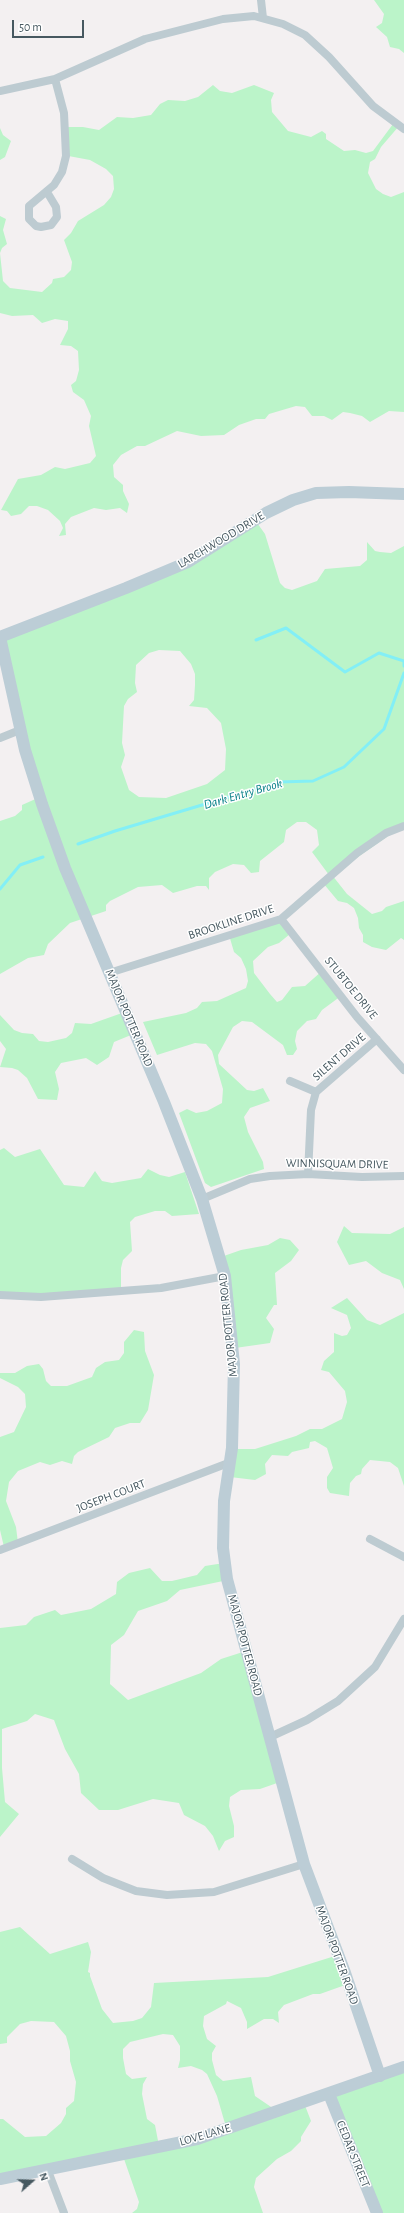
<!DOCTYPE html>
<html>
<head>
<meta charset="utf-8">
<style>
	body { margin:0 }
	#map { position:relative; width:404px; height:2213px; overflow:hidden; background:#f3f0f1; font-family:"Alegreya Sans",sans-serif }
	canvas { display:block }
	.north { position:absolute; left:12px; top:2161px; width:40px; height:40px; -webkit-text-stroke:3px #fff; paint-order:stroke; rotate:70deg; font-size:11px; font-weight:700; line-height:16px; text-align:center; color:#465860 }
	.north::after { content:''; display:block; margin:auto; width:14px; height:18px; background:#465860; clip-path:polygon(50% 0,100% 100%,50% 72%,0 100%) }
	.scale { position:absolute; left:12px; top:20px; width:72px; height:18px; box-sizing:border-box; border:2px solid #465860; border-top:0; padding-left:5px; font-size:12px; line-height:14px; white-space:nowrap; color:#465860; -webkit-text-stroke:3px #fff; paint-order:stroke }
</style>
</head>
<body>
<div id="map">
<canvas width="404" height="2213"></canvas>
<div class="north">N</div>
<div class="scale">50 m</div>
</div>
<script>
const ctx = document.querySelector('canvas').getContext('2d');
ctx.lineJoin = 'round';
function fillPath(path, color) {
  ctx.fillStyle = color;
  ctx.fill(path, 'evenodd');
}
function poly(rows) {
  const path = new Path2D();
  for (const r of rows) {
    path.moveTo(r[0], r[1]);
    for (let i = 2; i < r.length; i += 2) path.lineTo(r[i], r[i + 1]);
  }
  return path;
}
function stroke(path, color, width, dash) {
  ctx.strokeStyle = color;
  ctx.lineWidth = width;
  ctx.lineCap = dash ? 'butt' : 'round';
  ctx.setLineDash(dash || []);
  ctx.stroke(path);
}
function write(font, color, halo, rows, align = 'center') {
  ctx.font = font + ' "Alegreya Sans",sans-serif';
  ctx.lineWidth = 3;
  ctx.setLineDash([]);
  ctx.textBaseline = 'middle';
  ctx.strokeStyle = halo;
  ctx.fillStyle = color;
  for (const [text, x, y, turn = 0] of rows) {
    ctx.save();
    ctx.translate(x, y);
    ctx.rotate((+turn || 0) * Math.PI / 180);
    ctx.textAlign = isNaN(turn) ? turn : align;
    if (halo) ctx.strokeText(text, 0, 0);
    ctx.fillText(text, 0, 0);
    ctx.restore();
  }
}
const green = poly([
	[374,0,404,0,404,53,399,49,390,47,387,37,376,27,382,23,384,14],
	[213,85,220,91,232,93,254,85,274,93,271,100,272,112,288,131,311,137,322,131,326,134,326,139,344,151,355,150,366,153,373,151,393,124,399,126,381,147,375,159,370,162,368,173,376,189,383,194,391,197,404,192,404,412,389,411,370,422,362,416,350,413,343,412,332,420,324,416,312,416,305,407,296,406,269,414,265,419,256,419,239,425,224,435,201,436,177,431,145,446,137,446,121,455,113,465,114,477,123,485,123,491,129,504,127,513,120,508,106,510,94,508,71,517,65,524,66,535,59,536,63,528,60,521,48,510,37,506,29,506,21,514,11,516,7,511,1,510,18,479,41,475,55,467,65,469,90,463,96,456,89,426,91,416,84,400,73,392,71,385,76,381,79,370,78,351,71,346,60,345,68,329,68,321,55,319,42,323,33,315,12,316,0,313,0,216,6,219,3,230,7,244,2,248,0,253,3,281,10,288,42,292,52,283,53,279,64,277,71,270,72,262,64,240,71,233,78,221,104,205,111,197,114,189,113,176,106,169,90,160,63,155,66,127,83,127,99,130,117,117,133,118,151,115,160,104,168,100,185,101,198,97],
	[0,128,3,135,11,141,5,157,0,160],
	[255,520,265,534,280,583,285,588,292,590,317,581,325,569,360,566,367,560,367,542,375,551,380,552,391,553,404,546,404,825,332,875,347,894,372,914,382,911,386,907,404,901,404,940,401,938,386,950,372,947,363,942,363,935,359,928,358,918,354,908,347,903,338,901,323,883,329,875,312,852,319,845,317,830,306,822,297,822,286,830,284,842,260,861,259,872,251,873,244,865,233,864,215,872,209,878,209,890,206,886,197,886,173,893,162,885,138,887,110,901,106,905,106,911,70,923,48,944,44,955,28,958,0,974,0,821,15,816,22,810,22,805,40,797,1,641,142,581],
	[159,650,180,651,191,664,195,674,195,685,194,700,189,706,207,708,221,723,226,749,225,770,207,784,166,798,139,797,129,790,121,767,125,755,122,743,124,706,128,699,137,692,135,683,136,665,149,653],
	[280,918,290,934,279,943,268,947,253,961,254,973,270,994,277,1002,282,1000,292,987,305,986,322,971,341,996,322,1010,316,1019,307,1021,297,1031,295,1041,297,1049,293,1055,287,1055,283,1045,252,1022,242,1021,233,1027,218,1055,219,1064,247,1090,254,1091,263,1088,270,1101,250,1108,244,1117,248,1132,263,1162,264,1169,211,1187,205,1183,179,1113,187,1109,196,1113,207,1111,222,1103,223,1089,212,1051,206,1044,195,1043,157,1055,143,1022,186,1013,197,1008,202,1002,217,1001,246,988,248,981,246,969,241,958,234,952,229,935],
	[122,1013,131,1035,114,1042,109,1057,97,1065,86,1058,61,1063,55,1072,59,1089,57,1100,38,1099,27,1078,18,1070,12,1068,0,1067,6,1049,0,1041,0,1015,14,1030,22,1033,33,1034,39,1041,48,1042,66,1038,72,1033,75,1023,91,1024],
	[4,1148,15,1157,40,1149,64,1185,84,1187,95,1171,102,1181,112,1183,141,1178,148,1169,160,1175,169,1177,185,1172,199,1214,172,1216,165,1211,155,1211,135,1217,130,1222,132,1251,123,1260,121,1268,121,1290,45,1297,0,1294,0,1150],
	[344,1226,352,1233,390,1234,404,1227,404,1289,400,1280,382,1273,366,1261,349,1265,337,1242],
	[280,1238,290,1240,299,1250,291,1261,275,1273,277,1305,274,1305,266,1318,274,1329,270,1343,235,1348,221,1257,241,1250,268,1245],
	[347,1298,367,1320,380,1325,404,1313,404,1486,398,1468,390,1462,370,1460,362,1469,361,1474,356,1476,350,1483,349,1496,330,1493,327,1488,327,1477,333,1468,327,1448,315,1441,310,1442,309,1448,292,1452,288,1456,272,1455,265,1464,266,1474,255,1480,230,1477,234,1449,255,1449,296,1436,310,1429,322,1429,342,1419,347,1402,345,1391,329,1372,321,1370,324,1361,334,1352,334,1333,342,1336,347,1335,351,1328,347,1315,331,1308],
	[134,1330,144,1332,145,1351,154,1375,148,1410,140,1423,130,1423,115,1428,109,1437,78,1452,74,1456,72,1464,62,1461,50,1465,40,1462,18,1471,9,1482,6,1501,16,1527,18,1543,4,1547,0,1530,0,1437,14,1432,26,1407,25,1394,18,1387,0,1378,0,1373,15,1373,27,1366,39,1364,43,1369,46,1381,51,1386,67,1386,92,1377,96,1368,105,1362,119,1360,124,1353,124,1342],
	[224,1563,228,1580,180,1590,167,1601,138,1611,124,1635,111,1645,110,1684,128,1700,201,1673,221,1659,246,1651,280,1782,260,1789,241,1790,230,1797,229,1806,234,1826,234,1837,225,1841,219,1851,213,1836,205,1826,184,1815,179,1803,153,1799,118,1810,99,1810,81,1793,79,1774,65,1749,54,1720,35,1714,27,1721,2,1729,2,1768,5,1802,19,1814,0,1837,0,1628,26,1625,34,1617,55,1610,61,1615,91,1609,116,1594,117,1582,129,1573,150,1568,162,1581,172,1581,197,1575,205,1566],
	[20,1927,50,1954,88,1942,91,1952,88,1972,90,1973,90,1976,102,2009,113,2023,133,2021,142,2018,151,2007,154,1983,268,1977,338,1955,348,1984,320,1994,313,1994,284,2005,278,2012,279,2023,273,2019,264,2019,247,2029,247,2022,241,2008,227,2001,226,2004,204,2016,203,2026,207,2039,216,2046,212,2053,212,2060,216,2075,223,2081,251,2077,255,2096,277,2111,304,2103,311,2121,301,2137,301,2141,291,2151,277,2159,256,2178,254,2187,263,2213,132,2213,137,2209,139,2202,124,2159,0,2179,0,2119,3,2119,25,2137,46,2136,61,2123,66,2114,66,2108,74,2101,76,2082,70,2061,70,2051,66,2036,54,2022,31,2021,20,2024,7,2037,7,2043,0,2044,0,1932],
	[163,2034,173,2035,180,2046,180,2060,178,2068,191,2066,202,2070,207,2074,217,2096,226,2127,159,2146,155,2125,147,2119,142,2094,143,2084,147,2077,132,2079,126,2074,123,2058,123,2049,130,2042],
	[404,2066,404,2213,379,2213,331,2093]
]);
const stream = poly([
	[256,640,286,628,345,672,379,653,404,661,404,666],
	[78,844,115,831,279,782,313,781,344,767,384,729,404,673],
	[0,889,20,865,43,857]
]);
const street = poly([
	[261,0,263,18],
	[0,91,55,79,145,39,223,19,254,16,283,24,305,35,329,57,373,106,404,129],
	[47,192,56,207,57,217,51,225,41,227,36,226,29,219,29,206,54,185,62,172,66,156,64,113,55,79],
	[0,738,20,730],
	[281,919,357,1017,404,1070],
	[109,973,281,919,357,853,386,833,404,826],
	[290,1081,316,1092],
	[308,1174,311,1110,316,1092,377,1039],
	[202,1199,250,1179,270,1176,308,1174,362,1177,404,1176],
	[0,1295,41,1297,161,1288,225,1276],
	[370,1539,404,1557],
	[0,1550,231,1462],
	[270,1737,307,1720,338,1701,375,1667,404,1619],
	[72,1859,103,1878,136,1891,167,1895,214,1892,304,1864],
	[48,2171,64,2213]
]);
const secondary = poly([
	[380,2076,344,1970,304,1864,227,1579,223,1548,224,1501,232,1448,234,1364,225,1276,202,1199,164,1102,65,868,42,804,25,750,0,637,126,588,188,562,266,513,293,500,316,493,349,492,404,494],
	[329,2094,377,2213],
	[0,2179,197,2139,404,2067]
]);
const streetNames = [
	["LARCHWOOD DRIVE",221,540,-31],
	["BROOKLINE DRIVE",231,922,-18],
	["STUBTOE DRIVE",351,988,51],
	["MAJOR POTTER ROAD",129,1018,67],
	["SILENT DRIVE",339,1057,-41],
	["WINNISQUAM DRIVE",337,1164,1],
	["MAJOR POTTER ROAD",228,1325,-96],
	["JOSEPH COURT",111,1496,-21],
	["MAJOR POTTER ROAD",245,1645,75],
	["MAJOR POTTER ROAD",337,1955,70],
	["LOVE LANE",205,2135,-16],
	["CEDAR STREET",353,2154,68]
];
const waterNames = [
	["Dark Entry Brook",243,794,-16]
];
fillPath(green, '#bbf4c9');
stroke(stream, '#83eff6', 3);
stroke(street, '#bdcbd1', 8);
stroke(secondary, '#bccdd6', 12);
write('12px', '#465860', '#fff', streetNames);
write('italic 13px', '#057f87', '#fff', waterNames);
</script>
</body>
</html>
